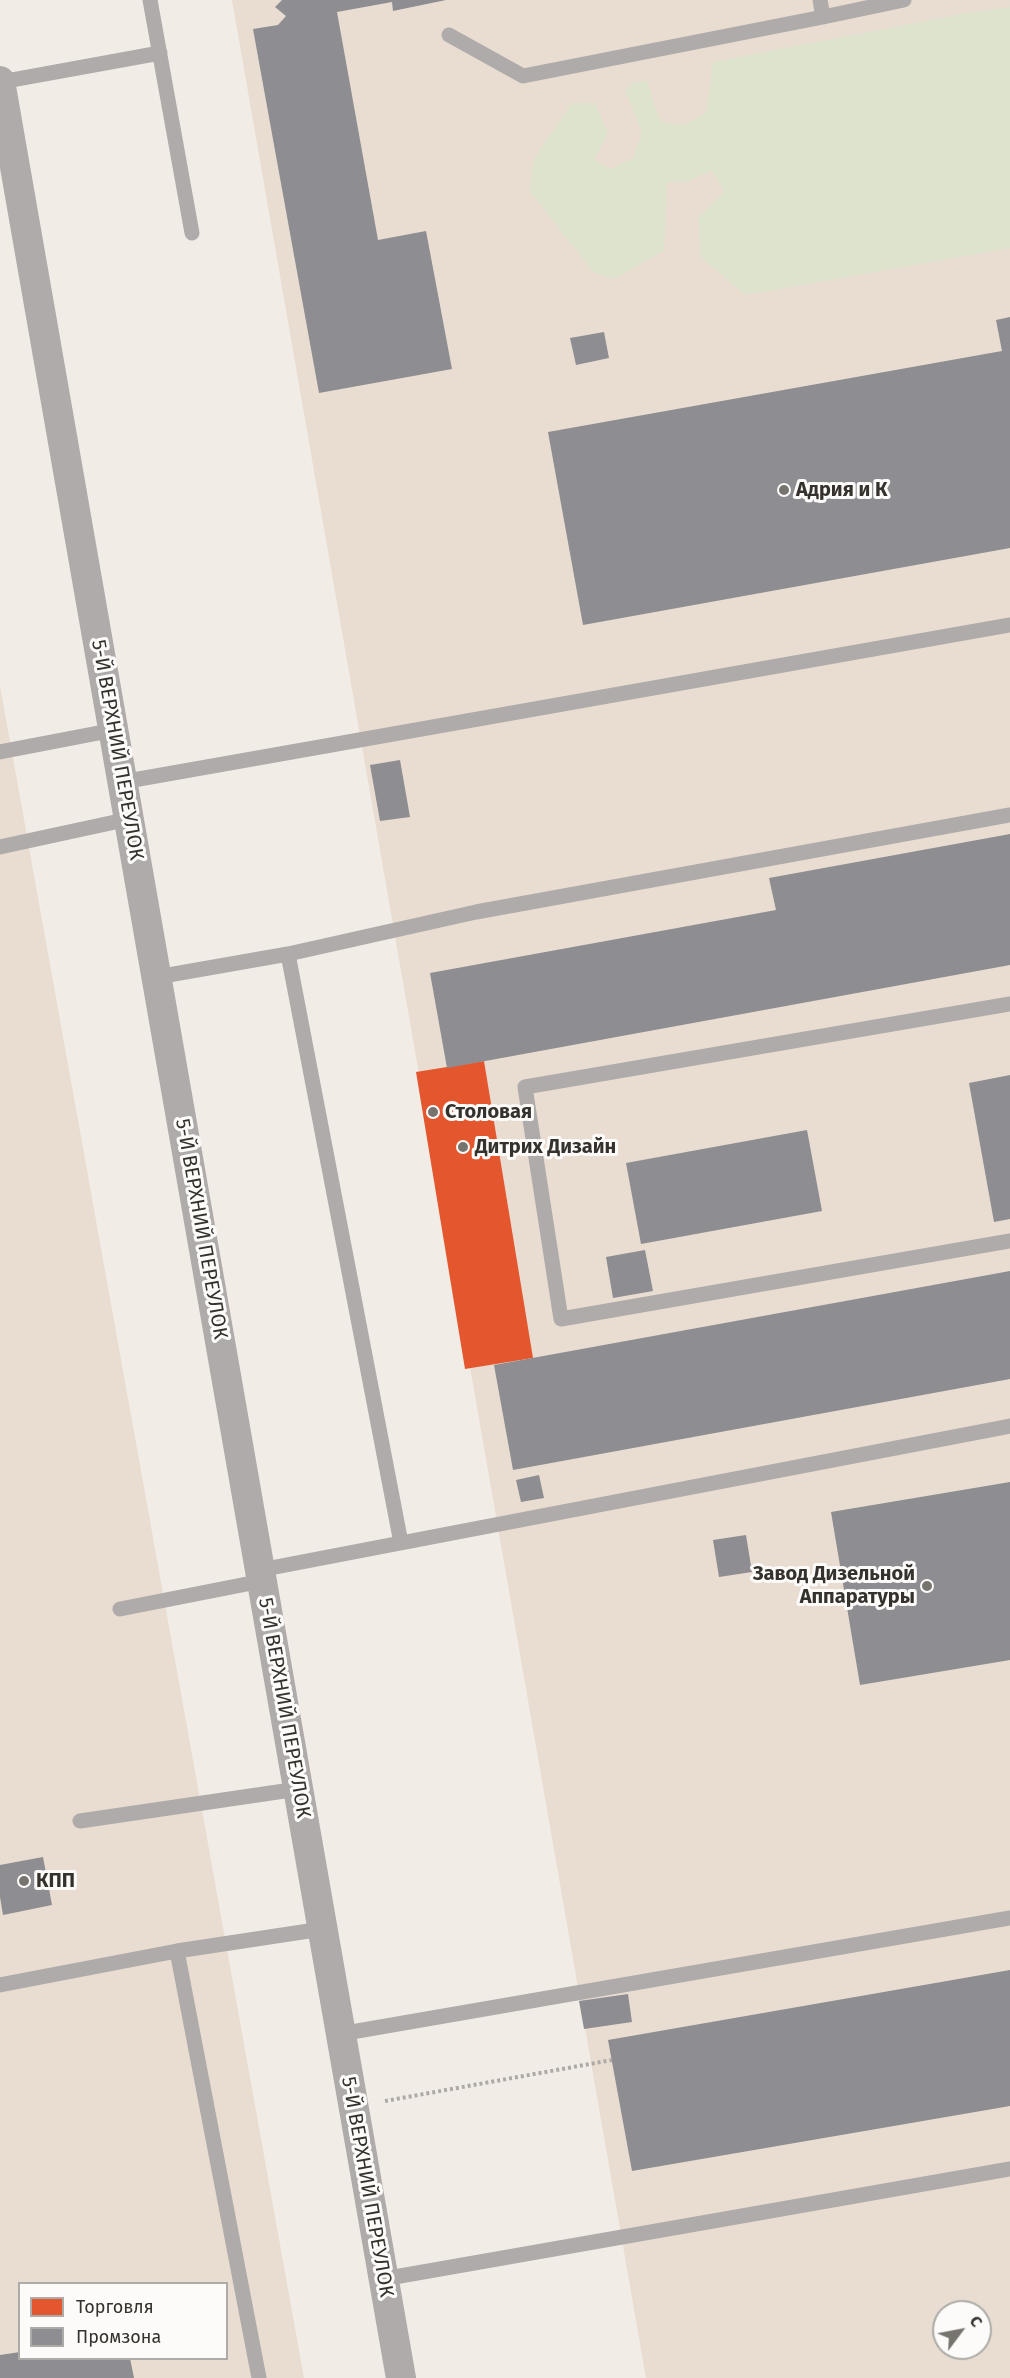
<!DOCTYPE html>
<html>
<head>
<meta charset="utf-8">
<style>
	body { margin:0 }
	#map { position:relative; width:1010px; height:2378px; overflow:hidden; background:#f2ece6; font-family:"Fira Sans",sans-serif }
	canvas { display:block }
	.legend { position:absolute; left:18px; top:2282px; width:210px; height:78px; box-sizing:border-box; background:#fdfbf9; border:2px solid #adaba7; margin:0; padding:8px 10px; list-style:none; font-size:18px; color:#35322d }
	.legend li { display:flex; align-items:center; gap:12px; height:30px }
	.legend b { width:30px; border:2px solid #adaba7 }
	.north { position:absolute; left:932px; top:2300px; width:60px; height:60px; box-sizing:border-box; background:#fdfbf9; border:2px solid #adaba7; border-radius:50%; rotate:58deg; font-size:16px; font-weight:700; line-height:24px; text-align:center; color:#35322d }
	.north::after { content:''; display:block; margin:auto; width:21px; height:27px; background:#77736e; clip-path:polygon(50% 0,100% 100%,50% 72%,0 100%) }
</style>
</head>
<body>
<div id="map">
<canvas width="1010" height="2378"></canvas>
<ul class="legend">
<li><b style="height:16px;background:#e4572e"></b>Торговля</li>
<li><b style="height:16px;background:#8d8d92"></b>Промзона</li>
</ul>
<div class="north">С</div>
</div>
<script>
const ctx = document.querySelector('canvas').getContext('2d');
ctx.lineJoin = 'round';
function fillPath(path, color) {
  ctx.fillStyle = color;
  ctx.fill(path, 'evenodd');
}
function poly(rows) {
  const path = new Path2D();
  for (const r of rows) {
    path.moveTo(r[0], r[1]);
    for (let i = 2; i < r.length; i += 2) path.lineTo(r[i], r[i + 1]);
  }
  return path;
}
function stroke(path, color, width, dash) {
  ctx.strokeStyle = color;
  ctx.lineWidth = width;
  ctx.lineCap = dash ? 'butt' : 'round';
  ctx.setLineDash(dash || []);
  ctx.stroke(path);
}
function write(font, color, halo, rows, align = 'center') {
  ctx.font = font + ' "Fira Sans",sans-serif';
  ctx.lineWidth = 6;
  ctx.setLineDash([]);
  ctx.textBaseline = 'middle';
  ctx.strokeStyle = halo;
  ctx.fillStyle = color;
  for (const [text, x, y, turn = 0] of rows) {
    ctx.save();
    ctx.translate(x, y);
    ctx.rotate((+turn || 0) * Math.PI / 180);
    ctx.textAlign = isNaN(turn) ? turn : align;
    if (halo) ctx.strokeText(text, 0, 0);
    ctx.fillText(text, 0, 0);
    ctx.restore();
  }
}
const built = poly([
	[232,0,1010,0,1010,2378,646,2378],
	[944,2312,980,2312,980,2348,944,2348],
	[0,686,304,2378,0,2378],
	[20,2284,226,2284,226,2358,20,2358]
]);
const green = poly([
	[1010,7,1010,248,746,295,701,258,698,218,724,191,712,171,685,182,667,182,664,251,613,279,593,272,529,190,535,157,572,103,595,103,608,133,594,160,611,169,633,158,642,133,625,90,633,82,647,81,660,122,684,125,707,112,713,62,972,12]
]);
const shops = poly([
	[484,1061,533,1358,465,1369,416,1072]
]);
const industry = poly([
	[282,0,446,0,393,11,392,2,337,12,378,240,426,231,452,369,319,393,253,29,278,25,286,16,275,7],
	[1010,317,1010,548,583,625,548,432,1002,351,996,320],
	[604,332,609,358,576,365,570,338],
	[400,760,410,817,380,821,370,765],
	[1010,834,1010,965,447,1068,430,973,776,910,769,878],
	[1010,1075,1010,1219,994,1222,969,1083],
	[807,1130,822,1211,641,1244,626,1163],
	[645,1250,653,1291,613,1298,606,1257],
	[1010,1271,1010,1379,513,1470,494,1365],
	[539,1475,544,1498,521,1502,516,1480],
	[1010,1482,1010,1660,860,1685,831,1512],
	[746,1535,752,1572,719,1577,713,1540],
	[43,1857,52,1905,3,1915,0,1897,0,1865],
	[1010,1970,1010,2106,632,2171,608,2040],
	[628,1994,632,2022,584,2029,579,2001],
	[20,2352,20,2358,130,2358,134,2378,0,2378,0,2355]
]);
const path = poly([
	[385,2101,612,2060]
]);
const lane = poly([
	[150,0,192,233],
	[820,0,823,17,904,0],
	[449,35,523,76,823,17],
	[0,82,160,53],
	[0,752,114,730],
	[122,782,1010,625],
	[0,847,129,819],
	[288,954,401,1543],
	[157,977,288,954,476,912,1010,815],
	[1010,1004,525,1087,561,1319,1010,1241],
	[260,1570,1010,1426],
	[120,1609,262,1581],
	[80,1821,298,1789],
	[177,1951,259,2378],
	[0,1985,177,1951,322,1929],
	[340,2034,1010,1918],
	[383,2279,1010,2169]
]);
const street = poly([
	[0,81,401,2378]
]);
const markers = [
	[784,490,6,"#77736e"],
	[433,1112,6,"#77736e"],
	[463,1147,6,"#77736e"],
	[927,1586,6,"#77736e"],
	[24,1881,6,"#77736e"]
];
const poiNames = [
	["Адрия и К",796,490],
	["Столовая",445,1112],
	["Дитрих Дизайн",475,1147],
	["Завод Дизельной",915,1574,"right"],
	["Аппаратуры",915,1597,"right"],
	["КПП",36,1881]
];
const streetNames = [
	["5-Й ВЕРХНИЙ ПЕРЕУЛОК",117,750,80],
	["5-Й ВЕРХНИЙ ПЕРЕУЛОК",201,1229,80],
	["5-Й ВЕРХНИЙ ПЕРЕУЛОК",284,1708,80],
	["5-Й ВЕРХНИЙ ПЕРЕУЛОК",367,2187,80]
];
fillPath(built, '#e9ddd2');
fillPath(green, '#dee3ce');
fillPath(shops, '#e4572e');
fillPath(industry, '#8d8d92');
stroke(path, '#aca9a6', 4, [3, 3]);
stroke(lane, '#afabaa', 15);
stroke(street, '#afabaa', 30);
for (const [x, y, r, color] of markers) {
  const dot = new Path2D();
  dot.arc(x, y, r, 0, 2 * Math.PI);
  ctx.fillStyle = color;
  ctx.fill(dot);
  stroke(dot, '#fdfbf9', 2);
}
write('bold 20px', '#35322d', '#fdfbf9', poiNames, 'left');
write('20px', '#35322d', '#fdfbf9', streetNames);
</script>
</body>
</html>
